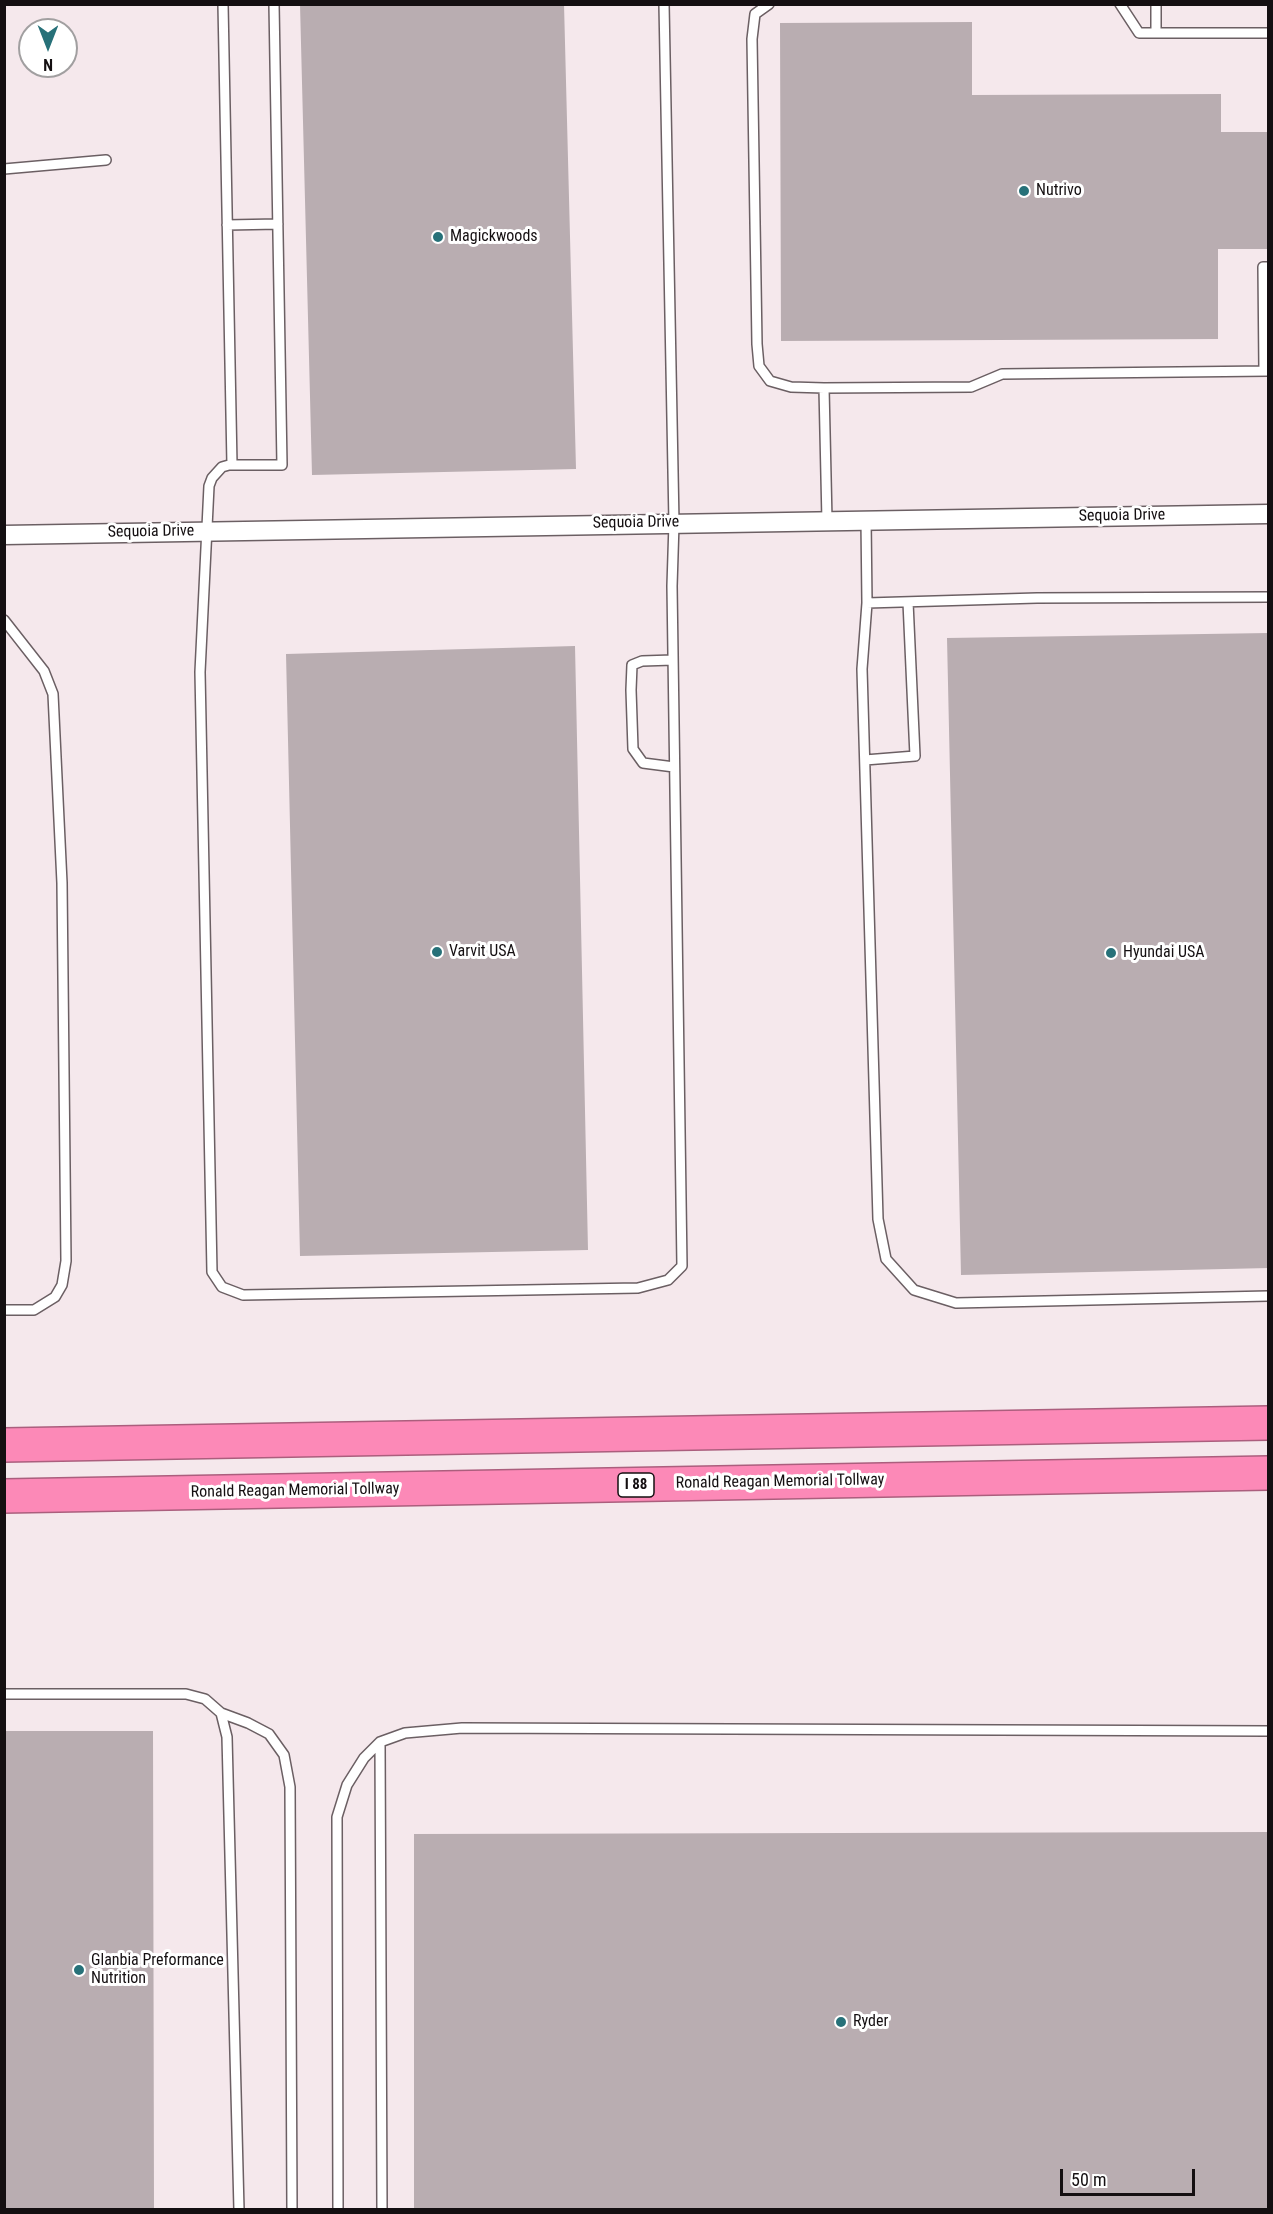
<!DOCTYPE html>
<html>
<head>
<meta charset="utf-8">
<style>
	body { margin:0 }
	#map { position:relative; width:1273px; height:2214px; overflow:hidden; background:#f5e8ec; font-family:"Roboto Condensed",sans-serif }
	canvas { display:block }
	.frame { position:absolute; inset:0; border:6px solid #140f11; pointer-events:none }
	.north { position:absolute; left:18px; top:18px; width:60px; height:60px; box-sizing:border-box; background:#fff; border:2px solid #a19fa0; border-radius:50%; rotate:180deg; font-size:16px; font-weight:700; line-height:24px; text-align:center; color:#140f11 }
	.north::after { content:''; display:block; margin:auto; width:21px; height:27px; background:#277179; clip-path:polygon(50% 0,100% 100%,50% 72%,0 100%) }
	.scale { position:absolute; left:1060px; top:2169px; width:135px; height:27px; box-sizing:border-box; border:3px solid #140f11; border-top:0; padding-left:8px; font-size:18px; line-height:21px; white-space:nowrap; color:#140f11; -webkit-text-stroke:4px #fff; paint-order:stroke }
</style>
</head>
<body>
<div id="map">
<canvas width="1273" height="2214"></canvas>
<div class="frame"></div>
<div class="north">N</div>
<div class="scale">50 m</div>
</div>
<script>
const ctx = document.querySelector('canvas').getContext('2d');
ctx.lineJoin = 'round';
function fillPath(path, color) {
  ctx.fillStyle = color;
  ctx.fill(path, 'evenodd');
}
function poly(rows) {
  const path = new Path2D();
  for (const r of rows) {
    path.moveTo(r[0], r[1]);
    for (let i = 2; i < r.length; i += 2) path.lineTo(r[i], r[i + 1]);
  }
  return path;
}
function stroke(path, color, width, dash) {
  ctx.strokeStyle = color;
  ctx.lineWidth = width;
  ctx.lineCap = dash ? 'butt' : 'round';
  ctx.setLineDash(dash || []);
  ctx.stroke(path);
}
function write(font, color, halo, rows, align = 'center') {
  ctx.font = font + ' "Roboto Condensed",sans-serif';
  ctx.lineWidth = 6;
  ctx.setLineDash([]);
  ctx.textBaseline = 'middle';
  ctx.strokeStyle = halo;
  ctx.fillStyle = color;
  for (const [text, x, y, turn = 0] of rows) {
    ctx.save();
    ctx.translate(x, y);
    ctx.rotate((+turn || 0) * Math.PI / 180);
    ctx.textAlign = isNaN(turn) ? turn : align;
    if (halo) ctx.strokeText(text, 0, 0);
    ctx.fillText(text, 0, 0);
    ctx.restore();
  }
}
const building = poly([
	[300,4,564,4,576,469,312,475],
	[972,22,972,95,1221,94,1221,132,1269,132,1269,249,1218,249,1218,339,781,341,780,23],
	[1269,633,1269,1268,961,1275,947,638],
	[575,646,588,1250,300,1256,286,654],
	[4,1731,153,1731,154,2210,4,2210],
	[1269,1832,1269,2210,414,2210,414,1834]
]);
const lane = poly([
	[223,4,232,465],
	[274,4,282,465,229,465,222,467,212,478,209,486,200,672,212,1272,222,1287,243,1295,638,1288,668,1280,682,1266,672,586,674,523,664,4],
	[769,4,755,14,752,39,757,344,759,366,770,381,791,387,824,388,827,521],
	[1120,4,1139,33,1268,33],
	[1156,33,1156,4],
	[4,169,106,160],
	[227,225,278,224],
	[1264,371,1263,267,1268,267],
	[824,388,971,387,1002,374,1268,371],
	[866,520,867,603,1037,598,1268,597],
	[867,603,862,669,878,1219,886,1259,914,1290,956,1303,1268,1296],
	[4,620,44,671,53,694,62,883,66,1261,62,1285,55,1297,34,1310,4,1310],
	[673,660,642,661,632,665,631,690,633,749,643,763,674,767],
	[865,760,915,756,908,602],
	[4,1694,186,1694,205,1699,221,1713,227,1737,239,2210],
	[221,1713,248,1723,269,1734,284,1755,290,1787,292,2210],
	[380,1742,382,2210],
	[338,2210,337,1817,347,1785,364,1758,380,1742,405,1733,462,1728,1268,1731]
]);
const street = poly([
	[4,535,1268,514]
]);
const highway = poly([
	[4,1445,1268,1423],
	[4,1496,1268,1473]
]);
const markers = [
	[1024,191,6,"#277179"],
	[438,237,6,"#277179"],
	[437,952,6,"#277179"],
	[1111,953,6,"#277179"],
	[79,1970,6,"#277179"],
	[841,2022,6,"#277179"]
];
const shields = [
	[636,1485,36]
];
const shieldNames = [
	["I 88",636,1485]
];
const poiNames = [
	["Nutrivo",1036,191],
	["Magickwoods",450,237],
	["Varvit USA",449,952],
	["Hyundai USA",1123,953],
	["Glanbia Preformance",91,1961],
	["Nutrition",91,1979],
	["Ryder",853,2022]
];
const streetNames = [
	["Sequoia Drive",1122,516,-1],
	["Sequoia Drive",636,523,-1],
	["Sequoia Drive",151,532,-1],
	["Ronald Reagan Memorial Tollway",780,1482,-1],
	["Ronald Reagan Memorial Tollway",295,1491,-1]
];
fillPath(building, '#b9adb1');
stroke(lane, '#6b5f63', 12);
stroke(street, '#6b5f63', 21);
stroke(highway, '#ab5e7d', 36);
stroke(lane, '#fff', 9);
stroke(street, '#fff', 18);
stroke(highway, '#fc89b7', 33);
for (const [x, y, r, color] of markers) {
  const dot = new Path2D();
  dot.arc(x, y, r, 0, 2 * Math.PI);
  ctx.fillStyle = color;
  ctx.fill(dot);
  stroke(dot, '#fff', 2);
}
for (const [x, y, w] of shields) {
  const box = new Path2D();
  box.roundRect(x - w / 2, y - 12, w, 24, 4.5);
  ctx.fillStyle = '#fff';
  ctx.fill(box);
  stroke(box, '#140f11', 1.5);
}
write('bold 15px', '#140f11', null, shieldNames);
write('16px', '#140f11', '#fff', poiNames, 'left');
write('16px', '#140f11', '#fff', streetNames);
</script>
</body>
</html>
